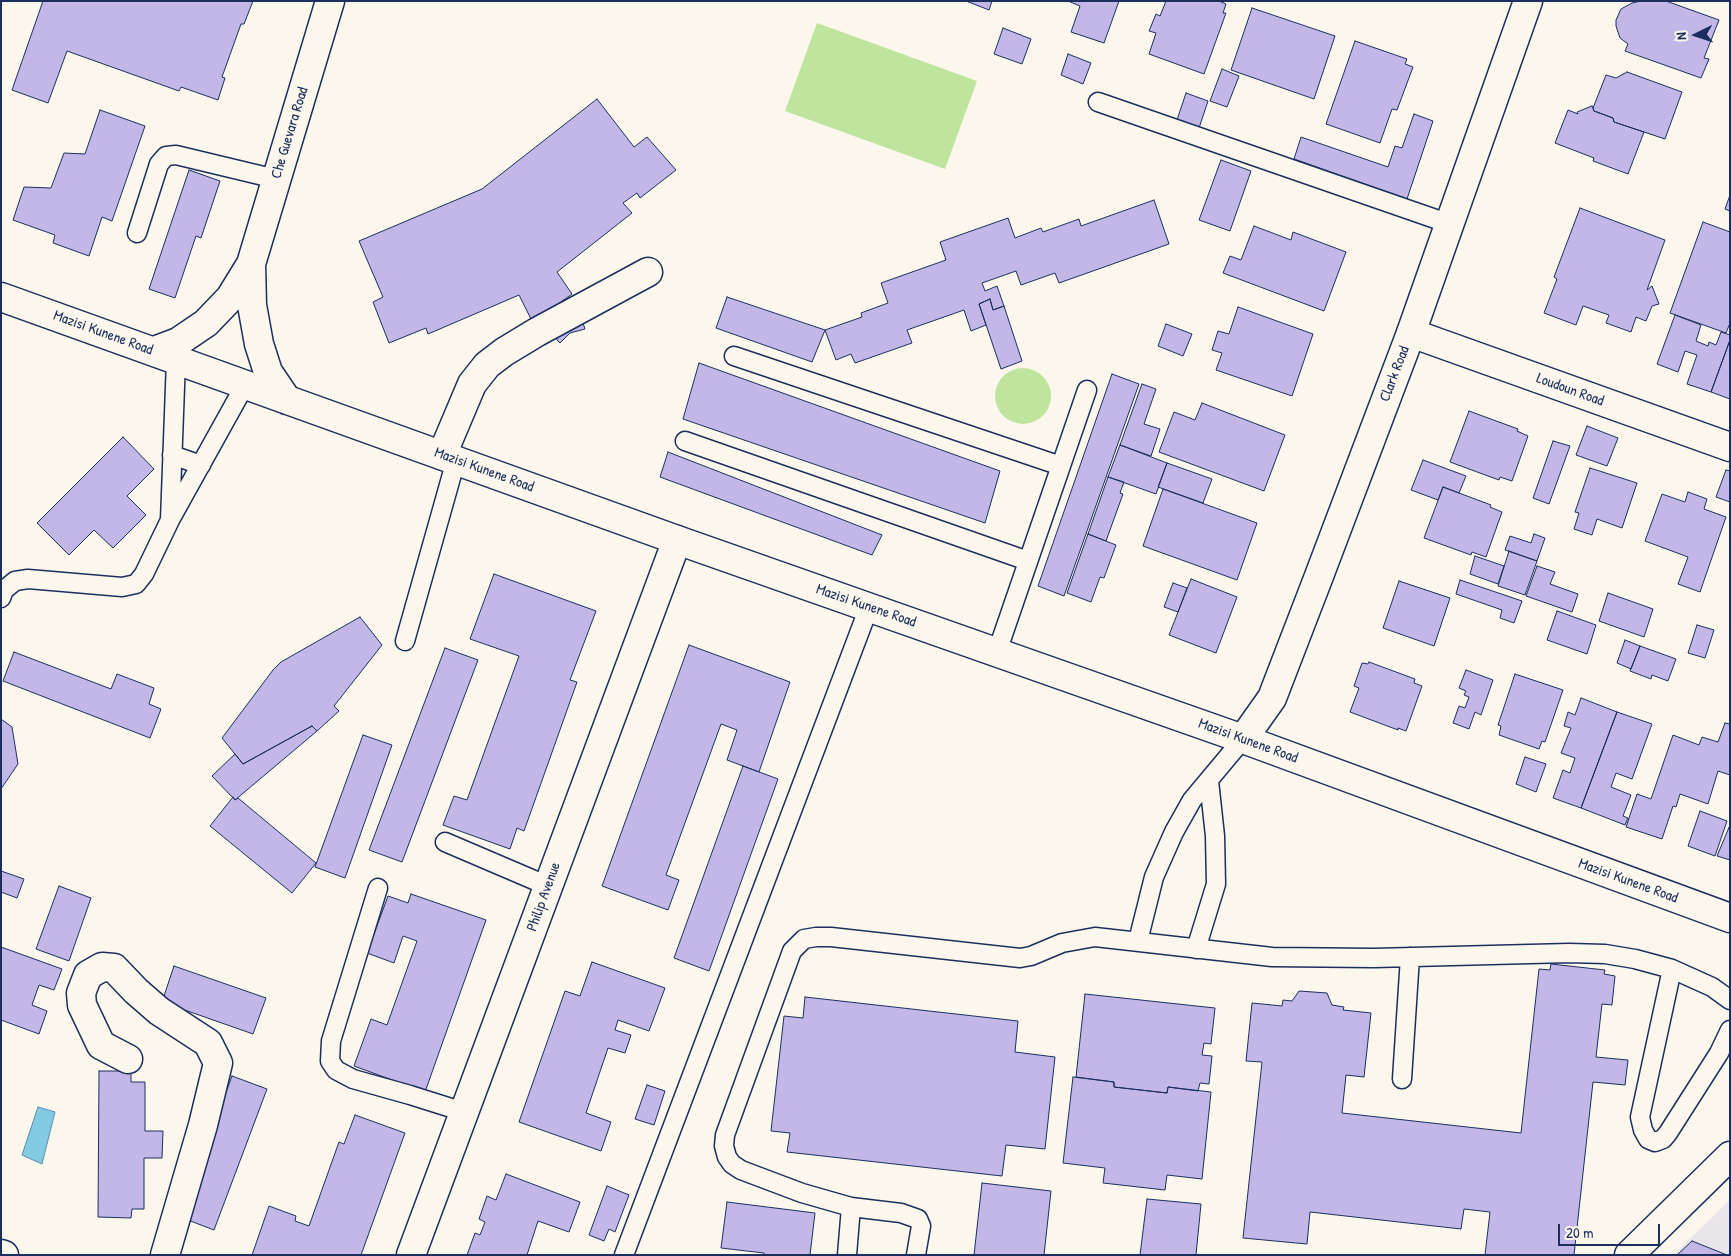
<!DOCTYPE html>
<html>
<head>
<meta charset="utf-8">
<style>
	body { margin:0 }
	#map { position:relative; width:1731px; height:1256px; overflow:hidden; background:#fbf7ec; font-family:"Patrick Hand",sans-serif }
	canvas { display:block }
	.frame { position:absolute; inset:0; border:2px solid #1b2f5e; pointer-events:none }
	.north { position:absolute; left:1671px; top:10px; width:50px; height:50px; -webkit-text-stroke:4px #fbf7ec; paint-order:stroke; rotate:266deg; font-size:14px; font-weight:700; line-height:20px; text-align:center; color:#1b2f5e }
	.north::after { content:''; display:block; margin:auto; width:18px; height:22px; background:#1b2f5e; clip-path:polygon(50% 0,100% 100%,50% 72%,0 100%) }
	.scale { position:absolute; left:1558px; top:1224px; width:102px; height:22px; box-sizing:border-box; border:2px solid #1b2f5e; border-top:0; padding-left:6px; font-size:15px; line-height:18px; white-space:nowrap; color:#1b2f5e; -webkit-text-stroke:4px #fbf7ec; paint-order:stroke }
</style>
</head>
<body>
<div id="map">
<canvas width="1731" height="1256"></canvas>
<div class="frame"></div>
<div class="north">N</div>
<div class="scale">20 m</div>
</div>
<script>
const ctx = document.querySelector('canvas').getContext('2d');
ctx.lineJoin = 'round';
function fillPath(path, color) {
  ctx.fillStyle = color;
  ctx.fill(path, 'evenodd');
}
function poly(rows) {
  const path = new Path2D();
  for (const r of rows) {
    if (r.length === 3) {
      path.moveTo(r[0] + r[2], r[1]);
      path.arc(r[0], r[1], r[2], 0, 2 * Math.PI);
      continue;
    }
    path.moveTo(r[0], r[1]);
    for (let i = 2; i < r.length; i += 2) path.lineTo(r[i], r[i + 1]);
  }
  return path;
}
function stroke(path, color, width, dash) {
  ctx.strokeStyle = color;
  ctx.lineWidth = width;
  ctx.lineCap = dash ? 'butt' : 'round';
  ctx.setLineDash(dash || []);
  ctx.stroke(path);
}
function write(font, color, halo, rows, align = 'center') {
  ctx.font = font + ' "Patrick Hand",sans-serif';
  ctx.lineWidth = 5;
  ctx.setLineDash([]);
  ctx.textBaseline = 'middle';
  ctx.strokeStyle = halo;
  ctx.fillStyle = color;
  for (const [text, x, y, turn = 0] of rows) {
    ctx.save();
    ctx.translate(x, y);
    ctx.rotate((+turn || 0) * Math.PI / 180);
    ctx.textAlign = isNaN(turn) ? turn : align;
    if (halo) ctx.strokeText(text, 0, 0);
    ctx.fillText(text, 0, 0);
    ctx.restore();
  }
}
const built = poly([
	[1730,1200,1730,1255,1673,1255,1703,1226]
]);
const green = poly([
	[817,23,977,81,945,169,785,111],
	[1023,396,28]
]);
const water = poly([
	[38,1107,55,1112,42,1164,22,1155,38,1107]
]);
const building = poly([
	[43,1,253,1,244,24,241,24,222,77,225,78,218,100,181,87,179,91,67,51,48,103,12,90,43,1],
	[966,1,992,1,989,10,966,1],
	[1068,1,1119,1,1104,43,1071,32,1080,6,1068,1],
	[1166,1,1219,1,1226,4,1223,13,1226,13,1204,74,1149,54,1156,33,1149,31,1156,14,1160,16,1166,1],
	[1641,1,1666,1,1719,20,1704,58,1709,59,1701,78,1625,51,1628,44,1620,38,1616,26,1616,20,1621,9,1632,3,1641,1],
	[1252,8,1335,36,1314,99,1231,70,1252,8],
	[1003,28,1031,39,1022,64,994,54,1003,28],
	[1355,41,1407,59,1405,64,1413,67,1397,110,1392,109,1380,143,1326,124,1355,41],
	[1068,54,1091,63,1083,84,1061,75,1068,54],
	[1222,69,1239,76,1227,107,1210,101,1222,69],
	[1627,72,1682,92,1665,139,1614,122,1613,118,1594,111,1593,108,1606,75,1616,78,1627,72],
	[1186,93,1208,101,1199,128,1177,120,1186,93],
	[597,99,634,147,647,137,676,170,640,198,637,193,623,203,632,213,557,272,572,294,546,313,531,319,519,295,428,334,426,328,389,343,373,302,383,297,359,241,482,189,597,99],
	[1592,106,1594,111,1613,118,1614,122,1644,132,1628,174,1593,161,1594,158,1555,143,1568,110,1578,114,1577,112,1592,106],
	[100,110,145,126,112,221,102,217,89,256,53,243,55,235,13,220,24,187,51,188,64,153,85,154,100,110],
	[1414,114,1433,121,1407,199,1294,159,1301,137,1388,167,1395,146,1402,148,1414,114],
	[1221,160,1251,171,1230,231,1199,220,1221,160],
	[189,170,220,181,201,238,196,236,175,298,149,289,189,170],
	[1730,195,1730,211,1725,209,1730,195],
	[1154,200,1169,244,1059,283,1055,273,1021,285,1016,271,982,283,985,291,997,286,1004,306,993,310,990,299,979,304,986,325,971,331,964,310,907,330,912,343,855,363,851,354,836,360,825,330,862,317,861,313,888,303,881,283,946,260,940,242,1008,218,1015,238,1041,228,1043,232,1079,219,1081,226,1154,200],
	[1580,208,1665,240,1647,290,1652,286,1659,304,1652,306,1646,321,1636,317,1631,332,1606,323,1609,315,1583,306,1576,325,1544,313,1557,279,1554,277,1580,208],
	[1703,222,1730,232,1730,323,1726,333,1670,313,1703,222],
	[1254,226,1291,240,1293,232,1346,252,1324,311,1223,273,1230,256,1241,260,1254,226],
	[727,297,825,330,812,362,716,328,727,297],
	[990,299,993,310,1004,306,1022,361,1001,369,979,304,990,299],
	[564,300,583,323,585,329,570,333,560,343,557,340,546,313,564,300],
	[1238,307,1313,334,1292,396,1216,370,1222,353,1212,350,1218,331,1229,334,1238,307],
	[1675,315,1701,325,1696,341,1708,346,1709,342,1716,345,1721,332,1730,335,1730,340,1711,392,1687,384,1697,355,1685,351,1678,372,1657,364,1675,315],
	[1166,324,1192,334,1183,356,1158,346,1166,324],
	[1730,340,1730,399,1711,392,1730,340],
	[699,363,1000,471,985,523,683,419,699,363],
	[1112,374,1139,384,1064,596,1038,586,1112,374],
	[1142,384,1156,389,1144,424,1160,429,1151,456,1120,445,1142,384],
	[1202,403,1285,435,1264,491,1159,452,1174,412,1195,420,1202,403],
	[1469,411,1518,429,1517,431,1528,436,1512,481,1500,477,1499,480,1450,462,1469,411],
	[1587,426,1618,438,1607,466,1576,455,1587,426],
	[123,437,154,469,127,496,146,515,113,548,94,530,69,555,37,523,123,437],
	[1553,441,1570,446,1549,504,1533,498,1553,441],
	[1120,445,1167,463,1156,494,1108,477,1120,445],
	[668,452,882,535,872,555,660,477,668,452],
	[1423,460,1466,476,1459,493,1443,487,1438,500,1411,490,1423,460],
	[1167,463,1212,479,1203,503,1158,487,1167,463],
	[1590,468,1637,483,1622,528,1597,519,1592,535,1574,529,1579,513,1575,512,1590,468],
	[1726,470,1730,471,1730,502,1716,497,1726,470],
	[1108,477,1124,482,1120,493,1123,494,1106,541,1088,534,1108,477],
	[1443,487,1491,505,1490,507,1502,512,1486,557,1472,552,1471,555,1424,538,1443,487],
	[1163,489,1257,523,1237,580,1143,546,1163,489],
	[1688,492,1707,499,1704,509,1726,517,1700,592,1678,584,1688,557,1645,541,1662,494,1685,502,1688,492],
	[1088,534,1116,545,1104,578,1100,577,1091,602,1067,593,1088,534],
	[1534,534,1545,538,1537,561,1505,550,1510,536,1531,543,1534,534],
	[1509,551,1537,561,1525,595,1498,586,1509,551],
	[1475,556,1504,566,1498,584,1470,574,1475,556],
	[1537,566,1555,572,1550,584,1578,594,1572,612,1526,596,1537,566],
	[494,574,596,611,570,680,577,682,524,831,517,828,510,849,443,825,454,796,467,800,519,656,470,639,494,574],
	[1191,579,1237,597,1216,653,1169,635,1191,579],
	[1460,580,1522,601,1514,623,1500,618,1502,610,1456,594,1460,580],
	[1399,581,1450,598,1434,646,1383,628,1399,581],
	[1173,583,1187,588,1178,612,1164,607,1173,583],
	[1608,593,1653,609,1644,637,1599,621,1608,593],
	[1557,611,1596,625,1587,654,1547,640,1557,611],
	[360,617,382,645,334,706,339,711,317,731,312,726,243,764,222,738,273,670,281,662,360,617],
	[1697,625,1714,630,1705,658,1688,653,1697,625],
	[1625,640,1640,646,1631,669,1617,663,1625,640],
	[689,645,790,682,759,772,727,760,737,730,721,724,666,875,679,880,668,910,602,886,689,645],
	[1640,646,1676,659,1668,681,1652,675,1651,679,1630,671,1640,646],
	[445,648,478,660,402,862,369,850,445,648],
	[14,652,111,689,117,674,154,688,149,704,161,709,150,738,3,681,14,652],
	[1369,662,1415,679,1414,683,1422,686,1406,731,1398,728,1398,730,1350,712,1359,688,1354,686,1362,663,1368,664,1369,662],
	[1466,670,1493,680,1481,715,1475,712,1469,729,1453,723,1459,706,1465,708,1469,697,1464,695,1466,691,1459,688,1466,670],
	[1515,674,1563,690,1545,742,1542,741,1539,749,1499,735,1501,726,1498,725,1515,674],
	[1581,698,1617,712,1581,808,1553,798,1563,770,1570,773,1575,758,1561,753,1571,728,1564,726,1568,712,1575,715,1581,698],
	[1617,712,1652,724,1632,779,1616,773,1611,787,1631,795,1623,816,1628,818,1625,825,1581,808,1617,712],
	[1,719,12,727,18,764,1,789,1,719],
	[1725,723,1730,724,1730,775,1718,771,1708,804,1680,794,1676,807,1673,806,1662,839,1626,827,1637,794,1651,799,1673,735,1699,745,1702,737,1718,742,1725,723],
	[312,726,317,731,235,800,212,776,235,754,243,764,312,726],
	[363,735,392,745,345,878,315,867,363,735],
	[1525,757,1546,764,1536,792,1516,784,1525,757],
	[743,766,778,779,709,971,674,958,743,766],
	[233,797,235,800,238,798,316,863,292,893,210,826,233,797],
	[1700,811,1727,821,1715,856,1688,846,1700,811],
	[1730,825,1730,860,1717,856,1730,825],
	[1,871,24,879,17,898,1,892,1,871],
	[59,886,91,898,69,961,36,949,59,886],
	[411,894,486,920,425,1092,354,1066,371,1019,387,1025,417,941,403,936,394,963,367,953,388,896,408,903,411,894],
	[1,947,62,969,54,990,39,985,32,1005,47,1011,39,1034,1,1020,1,947],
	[592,962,665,988,649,1031,618,1020,615,1030,631,1035,625,1053,608,1048,586,1113,611,1122,601,1151,519,1122,565,991,580,996,592,962],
	[1551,964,1605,970,1604,974,1615,976,1612,1005,1602,1004,1596,1057,1628,1060,1625,1085,1593,1082,1574,1255,1485,1255,1490,1212,1464,1209,1461,1229,1310,1212,1307,1244,1243,1238,1262,1062,1246,1061,1252,1003,1282,1006,1283,1000,1292,1001,1299,991,1327,993,1332,1005,1344,1007,1343,1010,1371,1013,1364,1077,1346,1075,1342,1113,1521,1133,1539,969,1550,970,1551,964],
	[174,966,266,998,253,1034,162,1002,174,966],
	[1085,994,1215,1008,1211,1044,1204,1043,1202,1055,1212,1056,1209,1084,1200,1083,1198,1091,1168,1087,1167,1093,1114,1087,1114,1082,1076,1077,1085,994],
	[805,997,1018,1021,1015,1052,1055,1057,1045,1149,1006,1145,1002,1176,787,1152,790,1133,771,1131,784,1016,803,1018,805,997],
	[99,1071,131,1071,131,1082,145,1082,145,1131,163,1131,162,1158,144,1158,144,1209,132,1209,131,1218,98,1217,99,1071],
	[232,1076,267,1089,214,1230,180,1217,232,1076],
	[1073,1077,1114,1082,1114,1087,1167,1093,1168,1087,1211,1092,1202,1179,1167,1175,1165,1190,1103,1183,1105,1168,1063,1163,1073,1077],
	[647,1085,665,1091,654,1125,635,1119,647,1085],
	[355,1115,405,1133,361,1255,252,1255,269,1206,296,1216,295,1221,309,1226,339,1142,344,1144,355,1115],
	[506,1174,580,1202,569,1232,538,1221,527,1255,467,1255,475,1233,480,1235,485,1222,479,1219,487,1196,496,1200,506,1174],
	[982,1183,1051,1191,1044,1255,974,1255,982,1183],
	[607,1186,629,1195,615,1232,609,1229,604,1241,589,1235,607,1186],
	[1147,1199,1201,1204,1196,1255,1140,1255,1147,1199],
	[727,1202,815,1213,810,1255,764,1255,764,1253,721,1248,727,1202],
	[1692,1241,1727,1255,1677,1255,1692,1241]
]);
const service = poly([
	[1098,102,1450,224],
	[137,233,159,164,166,156,176,155,276,179],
	[734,356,1061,466],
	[176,360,170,520,245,385],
	[685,441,1028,561],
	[172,455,201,465],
	[1,598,4,590,15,581,28,579,122,587,136,584,144,574,170,520],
	[405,641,456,460],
	[997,652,1087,390],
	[445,842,548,886],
	[378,888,331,1041,330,1061,336,1070,353,1079,410,1095,464,1112],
	[1138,941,1154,877,1174,832,1192,800,1243,739],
	[1196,949,1216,884,1215,836,1209,781],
	[1672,969,1640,1117,1643,1130,1648,1139,1655,1142,1663,1139,1668,1133,1719,1053,1730,1030],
	[1402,1079,1410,957],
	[624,1255,869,607],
	[847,1255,851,1207],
	[916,1255,921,1226,918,1219,901,1213,851,1207,802,1193,741,1170,732,1164,727,1157,724,1146,725,1135,792,951,804,939,816,937,831,937,1020,958,1031,956,1062,943,1095,937,1272,957,1374,958,1569,953,1605,954,1635,959,1672,969,1712,987,1730,1000]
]);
const minor = poly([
	[1411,333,1730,447],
	[442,455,472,384,487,365,504,352,537,332,648,272],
	[128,1059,101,1045,82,1005,81,993,88,975,102,967,114,968,136,991,159,1011,208,1043,218,1063,203,1125,165,1255],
	[1,1254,4,1255],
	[411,1255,677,540],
	[1629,1255,1730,1156]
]);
const tertiary = poly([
	[251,264,252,305,259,344,268,372,287,400],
	[1,297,677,540,1243,739,1730,918],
	[154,351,178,342,206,323,230,298,251,264,330,1],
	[1243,739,1272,698,1319,576,1411,333,1528,1]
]);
const streetNames = [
	["Che Guevara Road",290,133,-73],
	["Mazisi Kunene Road",103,333,20],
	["Clark Road",1395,374,-69],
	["Loudoun Road",1570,390,20],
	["Mazisi Kunene Road",484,470,20],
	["Mazisi Kunene Road",866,606,19],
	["Mazisi Kunene Road",1248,741,20],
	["Mazisi Kunene Road",1628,881,20],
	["Philip Avenue",544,897,-70]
];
fillPath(built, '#eae4eb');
fillPath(green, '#bfe49e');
fillPath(water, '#83cbe3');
stroke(water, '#598dae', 1);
fillPath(building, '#c3b7e8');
stroke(building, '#1b2f5e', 1);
stroke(service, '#1b2f5e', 21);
stroke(minor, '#1b2f5e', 31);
stroke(tertiary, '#1b2f5e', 31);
stroke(service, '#fbf7ec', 18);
stroke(minor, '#fbf7ec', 28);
stroke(tertiary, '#fbf7ec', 28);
write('15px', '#1b2f5e', '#fbf7ec', streetNames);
</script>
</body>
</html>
